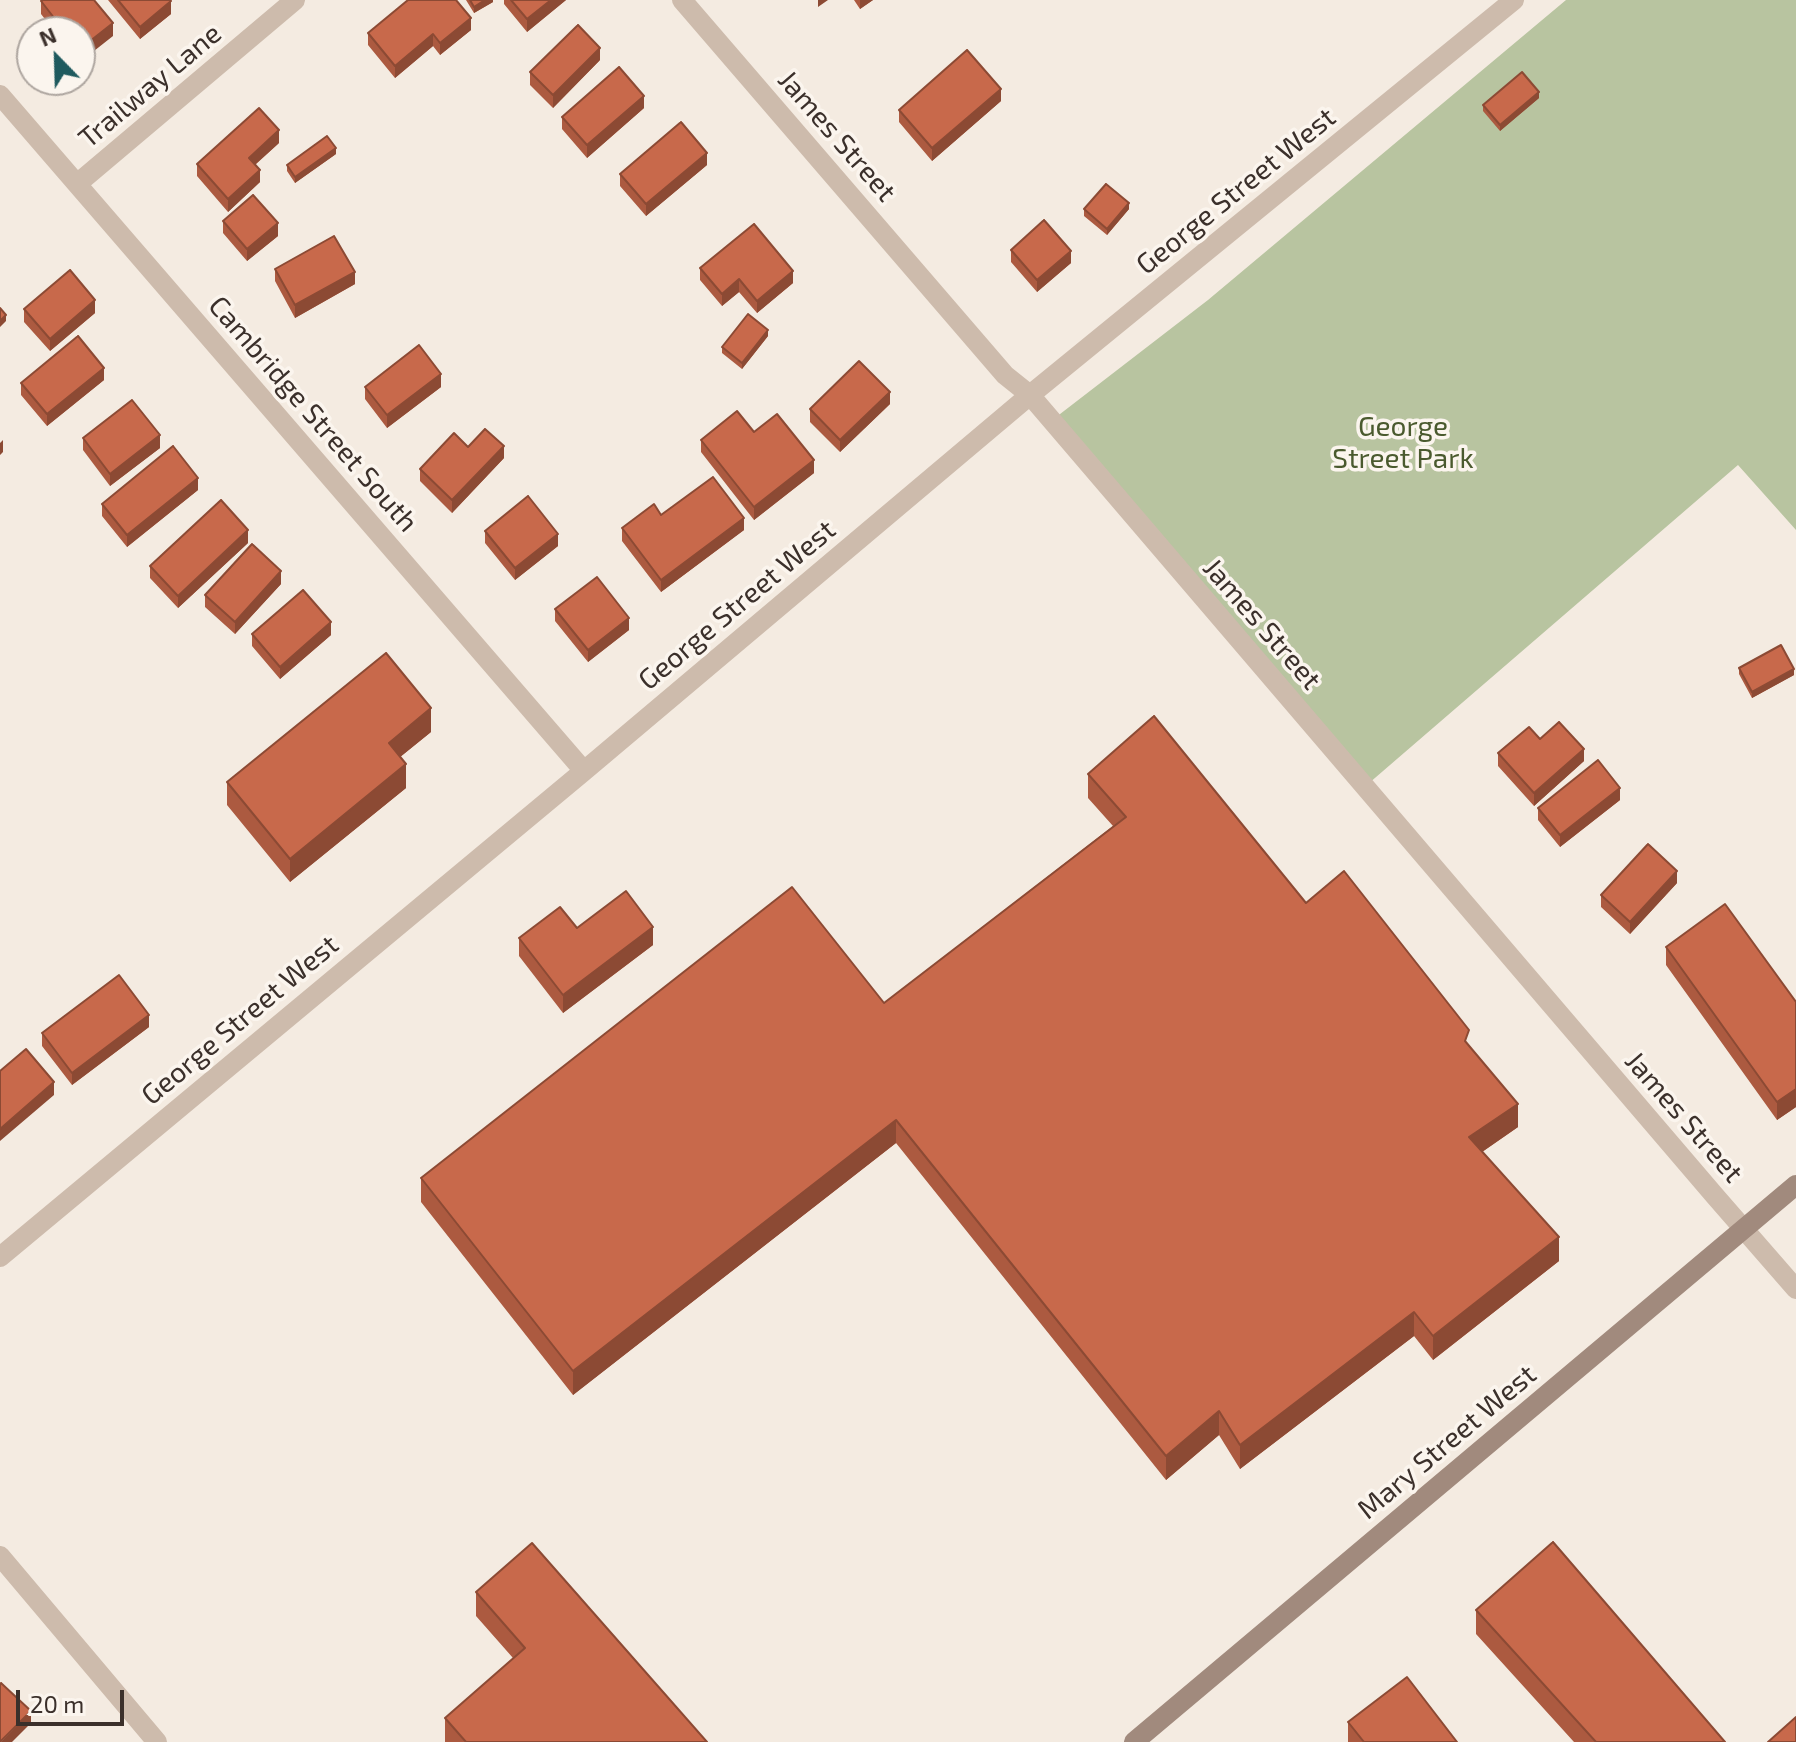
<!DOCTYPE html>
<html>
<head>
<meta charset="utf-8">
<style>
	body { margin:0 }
	#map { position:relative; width:1796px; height:1742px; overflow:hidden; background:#f4ebe1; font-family:"Exo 2",sans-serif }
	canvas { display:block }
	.north { position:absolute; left:16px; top:16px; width:80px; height:80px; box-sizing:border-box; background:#fbf5ee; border:2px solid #aea6a0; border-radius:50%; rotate:337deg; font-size:22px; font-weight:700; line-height:32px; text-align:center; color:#3b302b }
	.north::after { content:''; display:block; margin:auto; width:28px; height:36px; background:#1f5a5e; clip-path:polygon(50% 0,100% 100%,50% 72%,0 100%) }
	.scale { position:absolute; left:16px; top:1690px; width:108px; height:36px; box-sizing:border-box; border:4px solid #3b302b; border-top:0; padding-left:10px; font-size:24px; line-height:28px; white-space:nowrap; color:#3b302b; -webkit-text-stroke:6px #fbf5ee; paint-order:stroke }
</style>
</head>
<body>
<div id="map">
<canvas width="1796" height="1742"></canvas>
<div class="north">N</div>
<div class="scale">20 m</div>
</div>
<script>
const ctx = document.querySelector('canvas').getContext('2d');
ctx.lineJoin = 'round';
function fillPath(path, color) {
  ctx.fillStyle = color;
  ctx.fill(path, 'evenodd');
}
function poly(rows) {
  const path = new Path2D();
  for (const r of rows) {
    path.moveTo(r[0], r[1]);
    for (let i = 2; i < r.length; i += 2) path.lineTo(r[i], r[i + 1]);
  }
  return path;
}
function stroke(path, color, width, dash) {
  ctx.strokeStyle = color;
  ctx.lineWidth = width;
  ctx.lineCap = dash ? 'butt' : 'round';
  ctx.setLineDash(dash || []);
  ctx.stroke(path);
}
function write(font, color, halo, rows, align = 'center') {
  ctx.font = font + ' "Exo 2",sans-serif';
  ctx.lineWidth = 7;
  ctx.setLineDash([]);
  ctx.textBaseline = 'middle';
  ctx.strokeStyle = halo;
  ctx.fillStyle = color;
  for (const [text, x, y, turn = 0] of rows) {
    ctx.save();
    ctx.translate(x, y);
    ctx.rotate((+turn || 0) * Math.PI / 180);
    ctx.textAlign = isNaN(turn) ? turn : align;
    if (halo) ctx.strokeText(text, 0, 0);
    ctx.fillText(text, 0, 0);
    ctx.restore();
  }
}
const green = poly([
	[1566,0,1796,0,1796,530,1738,465,1361,790,1051,421,1208,300]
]);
const street = poly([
	[682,0,1005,375,1030,395,1715,1196,1796,1289],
	[0,95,584,771],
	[77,184,295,0],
	[0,1257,584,771,1030,395,1514,0],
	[0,1556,157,1742]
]);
const secondary = poly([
	[1134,1742,1796,1185]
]);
const wall = poly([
	[108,0,170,0,171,14,140,39],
	[466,0,493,0,493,2,474,13],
	[504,0,566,0,527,32,504,4],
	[854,0,873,0,860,9],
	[41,1,113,36,80,32,55,32,41,14],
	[471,30,440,55,433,46,395,78,368,45,368,33],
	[600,60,553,108,530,85,530,72],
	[1539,98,1500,131,1483,111,1483,105],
	[1001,101,932,161,899,122,899,110],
	[644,108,587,158,562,129,562,117],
	[279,143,255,165,260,182,228,212,197,176,197,164],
	[336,154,295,183,287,171,287,165],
	[707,165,646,216,620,186,620,174],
	[1084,209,1129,209,1107,235,1084,216],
	[223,221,278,236,247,261,223,233],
	[1011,250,1071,263,1037,292,1011,262],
	[700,268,793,283,757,313,739,292,722,306,700,280],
	[275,269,355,284,295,318,275,281],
	[24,309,95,313,50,351,24,322],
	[768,336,742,369,722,353,722,347],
	[104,380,47,426,21,395,21,383],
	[365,387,441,387,387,428,365,399],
	[890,404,840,452,810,422,810,409],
	[754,432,814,473,754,520,701,452,701,440],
	[83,438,160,448,110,486,83,450],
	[504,458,452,513,420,481,420,469],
	[198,490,127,547,102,516,102,504],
	[661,515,744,530,661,592,622,541,622,528],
	[485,531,558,546,515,580,485,543],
	[248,543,178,608,150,578,150,566],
	[281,584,235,634,205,607,205,595],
	[555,609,629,630,588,662,555,621],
	[252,634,331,635,280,679,252,646],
	[1739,668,1794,675,1752,698,1739,674],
	[431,732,400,757,406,788,290,882,227,805,227,782],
	[1540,739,1584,761,1534,806,1498,766,1498,753],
	[1088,774,1306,903,1469,1046,1518,1127,1482,1152,1559,1261,1433,1360,1414,1336,1240,1469,1219,1435,1166,1480,896,1143,573,1395,421,1202,421,1178,884,1003,1113,826,1088,798],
	[1620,800,1560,847,1538,820,1538,808],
	[1677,883,1630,934,1601,907,1601,895],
	[577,928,653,945,563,1013,519,956,519,938],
	[1666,947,1796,1002,1796,1107,1777,1120,1666,965],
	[149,1027,72,1085,42,1046,42,1033],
	[476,1592,707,1742,445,1742,445,1718,513,1658,476,1616],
	[1476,1610,1725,1742,1574,1742,1476,1634],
	[1348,1722,1457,1742,1348,1742]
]);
const shadedWall = poly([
	[485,0,493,0,493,2,474,13,474,7],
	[551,0,566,0,527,32,527,19],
	[818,0,828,0,818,7],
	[860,0,873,0,860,9],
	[171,1,171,14,140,39,140,27],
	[471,18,471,30,440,55,440,43],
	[113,23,113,36,80,62,80,49],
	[433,34,433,46,395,78,395,66],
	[600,48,600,60,553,108,553,95],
	[1001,89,1001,101,932,161,932,148],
	[1539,92,1539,98,1500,131,1500,125],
	[644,96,644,108,587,158,587,145],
	[279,130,279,143,249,170,249,158],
	[336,148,336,154,295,183,295,177],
	[707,153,707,165,646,216,646,204],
	[260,170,260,182,228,212,228,199],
	[1129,203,1129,209,1107,235,1107,229],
	[278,223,278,236,247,261,247,249],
	[1071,251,1071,263,1037,292,1037,280],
	[793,271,793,283,757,313,757,301],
	[355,272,355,284,295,318,295,305],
	[739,279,739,292,722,306,722,294],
	[95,300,95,313,50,351,50,339],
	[6,315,6,321,0,327,0,321],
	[768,330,768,336,742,369,742,363],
	[104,368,104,380,47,426,47,414],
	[441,374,441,387,387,428,387,415],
	[890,392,890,404,840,452,840,440],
	[160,435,160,448,110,486,110,474],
	[3,440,3,452,0,455,0,443],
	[504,446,504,458,452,513,452,500],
	[814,460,814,473,754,520,754,507],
	[198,478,198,490,127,547,127,535],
	[744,518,744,530,661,592,661,580],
	[248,530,248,543,178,608,178,596],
	[558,534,558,546,515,580,515,568],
	[281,571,281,584,235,634,235,622],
	[629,618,629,630,588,662,588,650],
	[331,622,331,635,280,679,280,667],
	[1794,669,1794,675,1752,698,1752,692],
	[431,708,431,732,389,766,389,743],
	[1584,749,1584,761,1534,806,1534,793],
	[406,764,406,788,290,882,290,859],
	[1620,788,1620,800,1560,847,1560,835],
	[1677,871,1677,883,1630,934,1630,922],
	[653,927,653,945,563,1013,563,995],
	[149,1015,149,1027,72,1085,72,1073],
	[54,1082,54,1095,0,1141,0,1129],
	[1796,1089,1796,1107,1777,1120,1777,1102],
	[1518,1104,1518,1127,1469,1161,1469,1137],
	[896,1120,896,1143,573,1395,573,1371],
	[1559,1237,1559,1261,1433,1360,1433,1336],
	[1414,1312,1414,1336,1240,1469,1240,1445],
	[1219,1411,1219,1435,1166,1480,1166,1456],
	[31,1711,31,1723,12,1742,1,1742]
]);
const building = poly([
	[43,0,94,0,113,23,80,49,80,32,65,32,41,1,43,0],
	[118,0,170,0,171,1,140,27,118,0],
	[408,0,456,0,471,18,440,43,433,34,395,66,368,33,408,0],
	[470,0,485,0,474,7,470,0],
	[511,0,551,0,527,19,511,0],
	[578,25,600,48,553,95,530,72,578,25],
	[967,50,1001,89,932,148,899,110,967,50],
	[619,67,644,96,587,145,562,117,619,67],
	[1522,72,1539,92,1500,125,1483,105,1522,72],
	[259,108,279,130,249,158,260,170,228,199,197,164,259,108],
	[681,122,707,153,646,204,620,174,681,122],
	[327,136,336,148,295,177,287,165,327,136],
	[1106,184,1129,203,1107,229,1084,209,1106,184],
	[253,195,278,223,247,249,223,221,253,195],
	[1044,220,1071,251,1037,280,1011,250,1044,220],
	[754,224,793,271,757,301,739,279,722,294,700,268,754,224],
	[334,236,355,272,295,305,275,269,334,236],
	[70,270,95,300,50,339,24,309,70,270],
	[0,308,6,315,0,321,0,308],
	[748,314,768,330,742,363,722,347,748,314],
	[78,336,104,368,47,414,21,383,78,336],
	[419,345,441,374,387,415,365,387,419,345],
	[859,361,890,392,840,440,810,409,859,361],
	[132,400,160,435,110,474,83,438,132,400],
	[737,411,754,432,777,414,814,460,754,507,701,440,737,411],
	[485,429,504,446,452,500,420,469,454,433,468,447,485,429],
	[173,446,198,478,127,535,102,504,173,446],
	[713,477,744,518,661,580,622,528,654,504,661,515,713,477],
	[528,496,558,534,515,568,485,531,528,496],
	[221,500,248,530,178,596,150,566,221,500],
	[252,544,281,571,235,622,205,595,252,544],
	[597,577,629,618,588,650,555,609,597,577],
	[303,590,331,622,280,667,252,634,303,590],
	[1781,645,1794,669,1752,692,1739,668,1781,645],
	[386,653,431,708,389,743,406,764,290,859,227,782,386,653],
	[1154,716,1306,903,1344,871,1469,1030,1465,1041,1518,1104,1469,1137,1559,1237,1433,1336,1414,1312,1240,1445,1219,1411,1166,1456,896,1120,573,1371,421,1178,792,887,884,1003,1126,817,1088,774,1154,716],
	[1559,722,1584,749,1534,793,1498,753,1529,727,1540,739,1559,722],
	[1598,760,1620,788,1560,835,1538,808,1598,760],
	[1648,844,1677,871,1630,922,1601,895,1648,844],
	[626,891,653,927,563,995,519,938,560,907,577,928,626,891],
	[1725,904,1796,1002,1796,1089,1777,1102,1666,947,1725,904],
	[119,975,149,1015,72,1073,42,1033,119,975],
	[26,1049,54,1082,0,1129,0,1071,26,1049],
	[1553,1542,1725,1742,1596,1742,1476,1610,1553,1542],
	[532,1543,707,1742,466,1742,445,1718,525,1648,476,1592,532,1543],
	[1407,1677,1457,1742,1364,1742,1348,1722,1407,1677],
	[1,1683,31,1711,0,1742,0,1685,1,1683],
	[1796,1717,1796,1742,1768,1742,1796,1717]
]);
const streetNames = [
	["Trailway Lane",150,86,-40],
	["James Street",837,136,49],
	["George Street West",1236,191,-39],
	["Cambridge Street South",313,414,49],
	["George Street West",737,605,-40],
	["James Street",1262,624,49],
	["George Street West",240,1020,-40],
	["James Street",1684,1117,49],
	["Mary Street West",1447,1442,-40]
];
const parkNames = [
	["George",1403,427],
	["Street Park",1403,459]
];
fillPath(green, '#b8c4a0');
stroke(street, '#cdbbac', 20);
stroke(secondary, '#a18a7d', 20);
fillPath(wall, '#ac5a40');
fillPath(shadedWall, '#8c4a34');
fillPath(building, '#c8694b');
stroke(building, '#8c4a34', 2);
write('28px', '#3b302b', '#fbf5ee', streetNames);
write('28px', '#4a5a2e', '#fbf5ee', parkNames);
</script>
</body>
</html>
